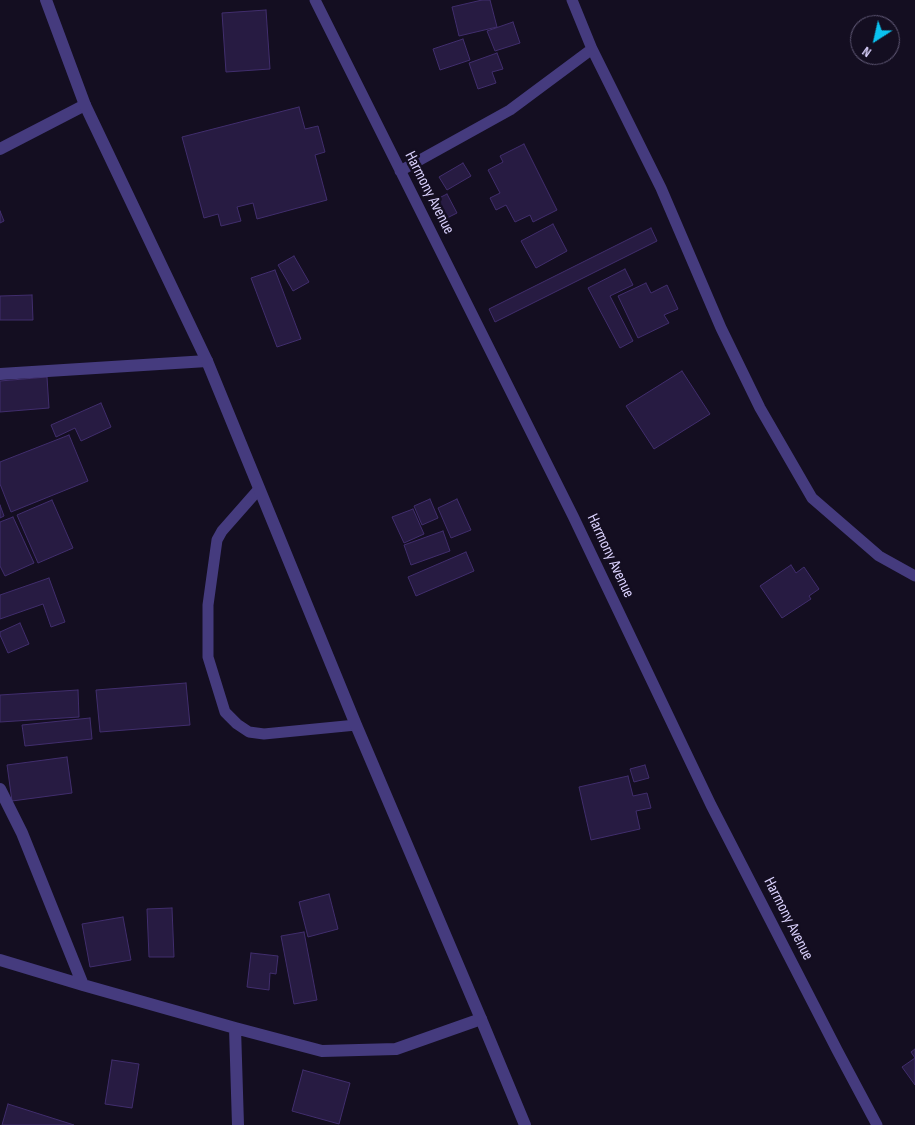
<!DOCTYPE html>
<html>
<head>
<meta charset="utf-8">
<style>
	body { margin:0 }
	#map { position:relative; width:915px; height:1125px; overflow:hidden; background:#140e21; font-family:"Sofia Sans Condensed",sans-serif }
	canvas { display:block }
	.north { position:absolute; left:850px; top:15px; width:50px; height:50px; box-sizing:border-box; background:#140e21; border:1px solid #635c79; border-radius:50%; rotate:215deg; font-size:14px; font-weight:700; line-height:20px; text-align:center; color:#dad1fd }
	.north::after { content:''; display:block; margin:auto; width:18px; height:22px; background:#0ac2f0; clip-path:polygon(50% 0,100% 100%,50% 72%,0 100%) }
</style>
</head>
<body>
<div id="map">
<canvas width="915" height="1125"></canvas>
<div class="north">N</div>
</div>
<script>
const ctx = document.querySelector('canvas').getContext('2d');
ctx.lineJoin = 'round';
function fillPath(path, color) {
  ctx.fillStyle = color;
  ctx.fill(path, 'evenodd');
}
function poly(rows) {
  const path = new Path2D();
  for (const r of rows) {
    path.moveTo(r[0], r[1]);
    for (let i = 2; i < r.length; i += 2) path.lineTo(r[i], r[i + 1]);
  }
  return path;
}
function stroke(path, color, width, dash) {
  ctx.strokeStyle = color;
  ctx.lineWidth = width;
  ctx.lineCap = dash ? 'butt' : 'round';
  ctx.setLineDash(dash || []);
  ctx.stroke(path);
}
function write(font, color, halo, rows, align = 'center') {
  ctx.font = font + ' "Sofia Sans Condensed",sans-serif';
  ctx.lineWidth = 5;
  ctx.setLineDash([]);
  ctx.textBaseline = 'middle';
  ctx.strokeStyle = halo;
  ctx.fillStyle = color;
  for (const [text, x, y, turn = 0] of rows) {
    ctx.save();
    ctx.translate(x, y);
    ctx.rotate((+turn || 0) * Math.PI / 180);
    ctx.textAlign = isNaN(turn) ? turn : align;
    if (halo) ctx.strokeText(text, 0, 0);
    ctx.fillText(text, 0, 0);
    ctx.restore();
  }
}
const building = poly([
	[482,0,490,0,497,27,459,36,452,7,482,0],
	[266,10,270,69,226,72,222,13,266,10],
	[513,22,520,43,495,51,487,31,513,22],
	[463,39,470,60,440,70,433,49,463,39],
	[497,53,503,69,492,72,496,83,478,89,469,63,497,53],
	[299,107,305,129,318,126,325,152,315,155,327,200,257,219,253,203,237,207,241,221,221,226,218,214,204,218,182,137,299,107],
	[524,144,557,210,533,222,530,215,515,222,506,205,496,210,490,198,500,193,488,170,503,162,500,156,524,144],
	[463,163,471,176,447,190,439,177,463,163],
	[447,194,457,213,447,218,437,199,447,194],
	[0,211,4,221,0,223,0,211],
	[553,224,567,251,536,268,521,241,553,224],
	[651,228,657,241,495,322,489,309,651,228],
	[294,256,309,282,293,291,278,265,294,256],
	[625,269,633,285,610,296,633,341,620,348,588,288,625,269],
	[275,270,301,339,277,347,251,278,275,270],
	[646,283,651,293,667,285,678,309,664,315,669,323,638,338,618,296,646,283],
	[32,295,33,320,0,320,0,296,32,295],
	[682,371,710,414,654,449,626,406,682,371],
	[47,377,49,408,0,412,0,381,47,377],
	[101,403,111,427,81,441,75,428,56,437,51,425,101,403],
	[69,435,88,481,11,512,0,484,0,462,69,435],
	[430,499,438,518,422,525,414,506,430,499],
	[457,499,471,530,451,538,438,508,457,499],
	[52,500,73,548,38,563,17,515,52,500],
	[0,505,4,516,0,518,0,505],
	[413,509,424,534,404,543,392,517,413,509],
	[13,517,34,563,5,576,0,566,0,522,13,517],
	[443,531,450,551,411,565,404,545,443,531],
	[466,552,474,571,416,596,408,577,466,552],
	[791,565,796,573,804,567,819,589,809,596,811,599,782,618,760,586,791,565],
	[49,578,65,622,51,627,43,604,0,619,0,595,49,578],
	[20,623,29,644,8,653,0,635,0,632,20,623],
	[186,683,190,725,100,732,96,690,186,683],
	[78,690,79,717,0,722,0,695,78,690],
	[90,718,92,739,25,746,22,725,90,718],
	[67,757,72,793,12,801,7,765,67,757],
	[645,765,649,778,634,782,630,769,645,765],
	[628,776,633,796,647,793,651,808,636,811,640,829,591,840,579,787,628,776],
	[329,894,338,929,308,937,299,902,329,894],
	[172,908,174,957,149,957,147,909,172,908],
	[123,917,131,960,90,967,82,924,123,917],
	[304,932,317,1000,294,1004,281,936,304,932],
	[251,953,278,956,276,974,270,973,269,990,247,987,251,953],
	[915,1049,915,1085,902,1067,915,1058,911,1052,915,1049],
	[112,1060,139,1064,132,1108,105,1104,112,1060],
	[303,1070,350,1083,339,1124,292,1111,303,1070],
	[8,1104,74,1125,2,1125,8,1104]
]);
const service = poly([
	[315,0,573,516,711,805,837,1050,877,1125],
	[572,0,592,49,661,188,721,328,760,408,812,498,879,556,915,576],
	[400,171,510,110,592,49],
	[259,489,222,531,217,540,208,605,208,657,225,712,237,724,249,732,264,734,356,725]
]);
const minor = poly([
	[0,149,85,105],
	[0,374,207,361],
	[0,789,22,833,83,985],
	[0,960,83,985,235,1028,322,1051,396,1049,481,1019],
	[235,1028,238,1125]
]);
const tertiary = poly([
	[46,0,85,105,207,361,356,725,481,1019,525,1125]
]);
const streetNames = [
	["Harmony Avenue",429,193,63],
	["Harmony Avenue",610,556,65],
	["Harmony Avenue",788,919,63]
];
fillPath(building, '#271b42');
stroke(building, '#412e6d', 1);
stroke(service, '#453b7e', 11);
stroke(minor, '#453b7e', 12);
stroke(tertiary, '#453b7e', 12);
write('16px', '#dad1fd', '#140e21', streetNames);
</script>
</body>
</html>
